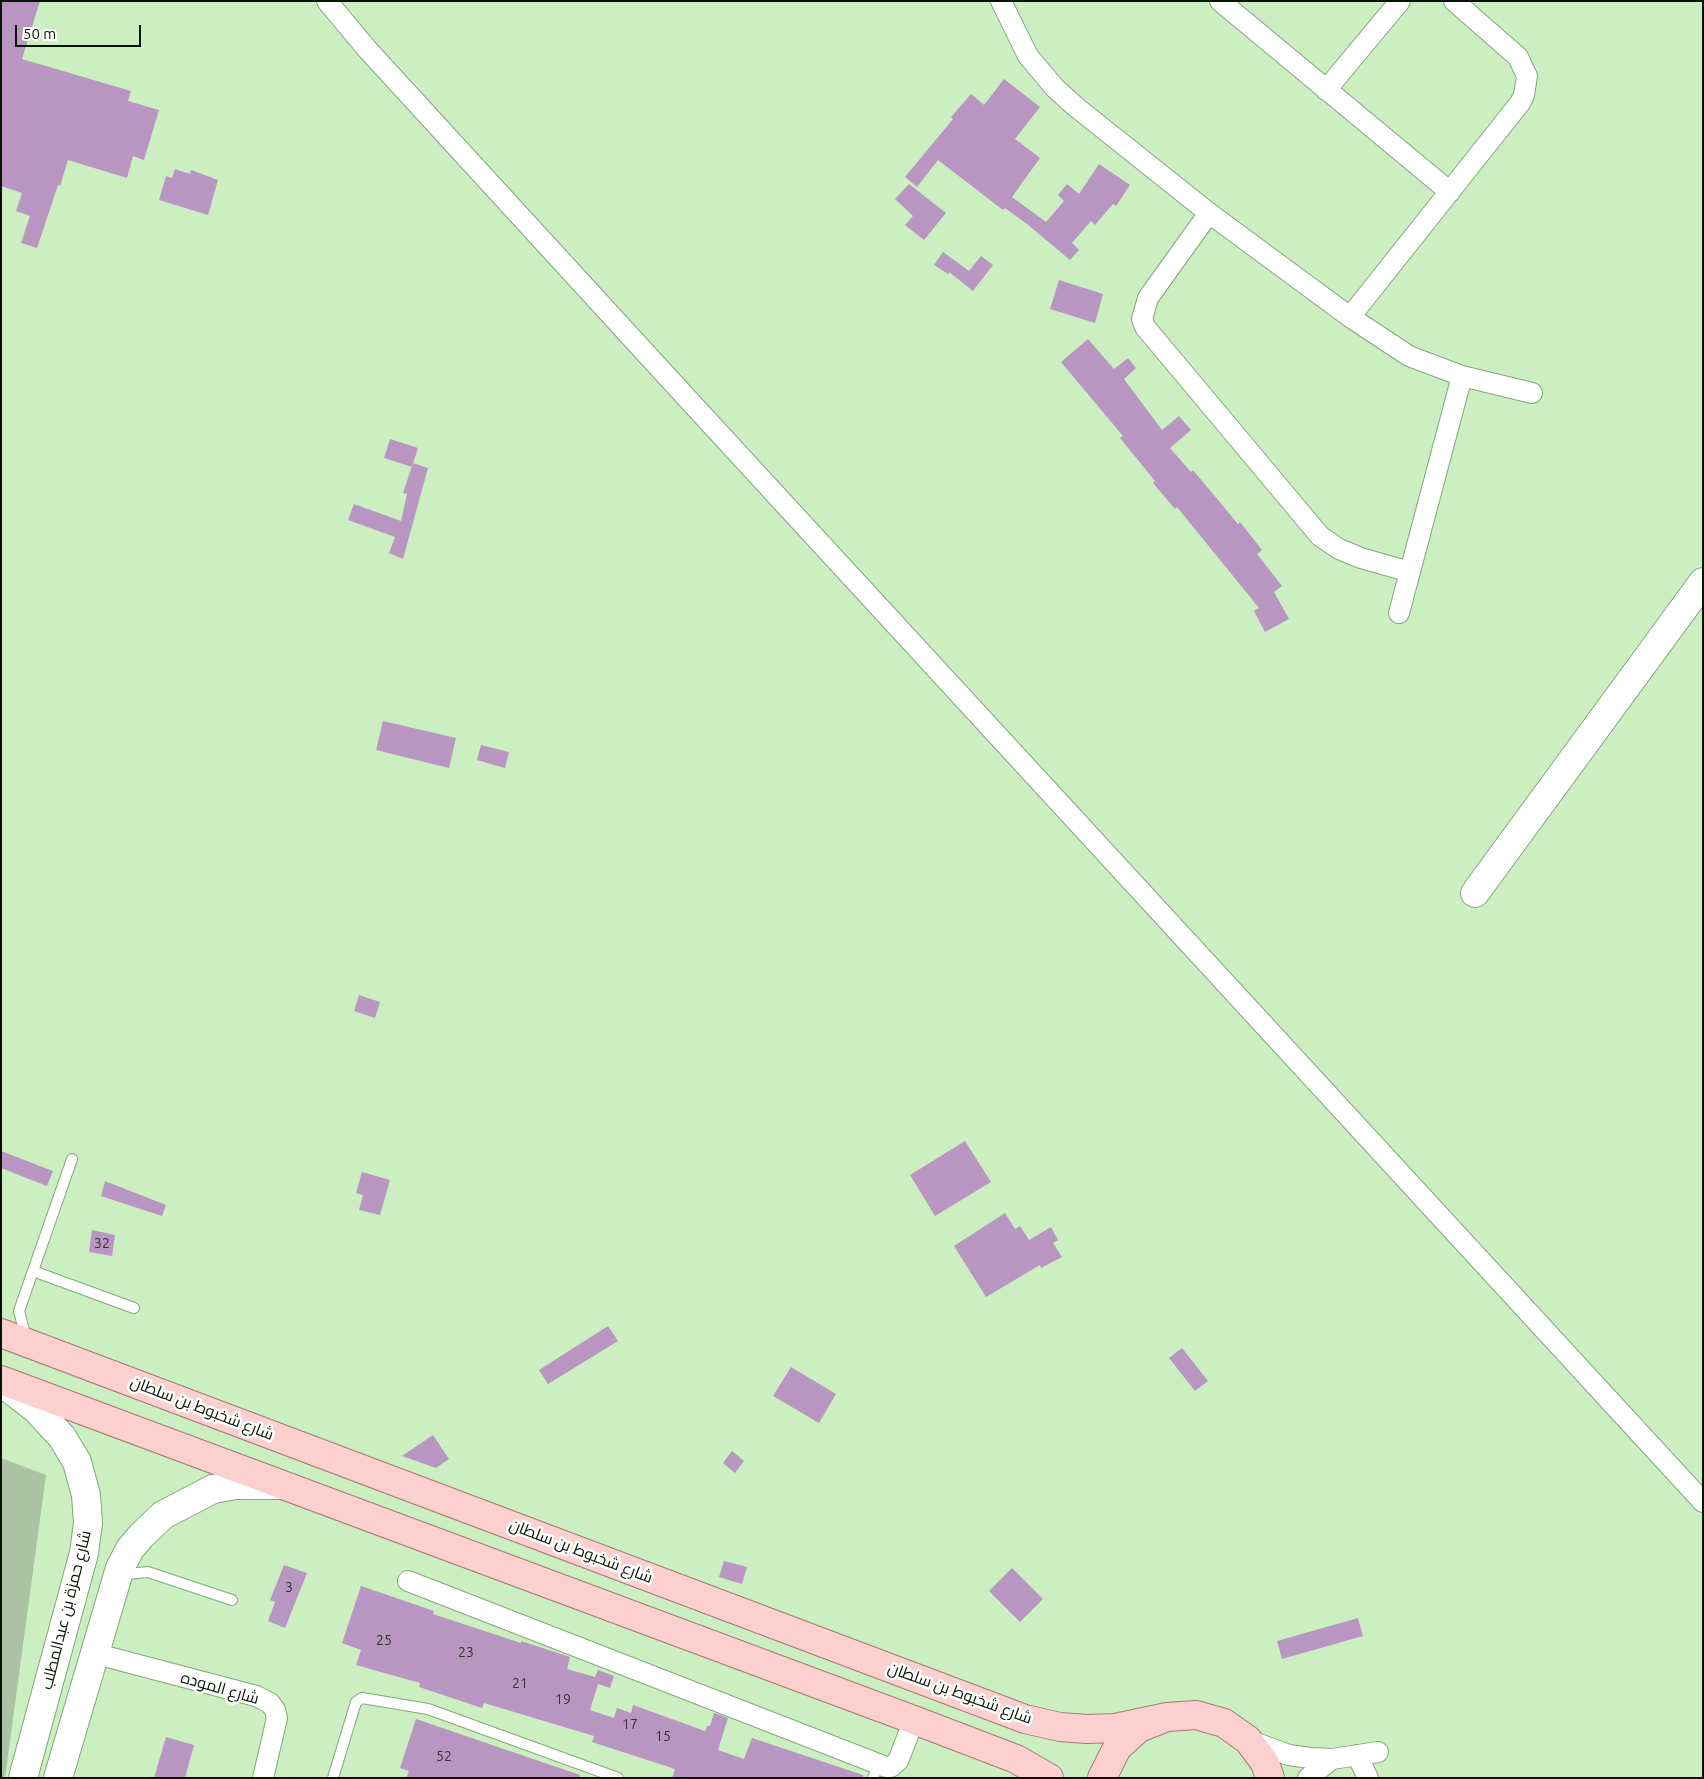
<!DOCTYPE html>
<html>
<head>
<meta charset="utf-8">
<style>
	body { margin:0 }
	#map { position:relative; width:1704px; height:1779px; overflow:hidden; background:#cbefc1; font-family:Ubuntu,sans-serif }
	canvas { display:block }
	.frame { position:absolute; inset:0; border:2px solid #071304; pointer-events:none }
	.scale { position:absolute; left:15px; top:25px; width:126px; height:22px; box-sizing:border-box; border:2px solid #071304; border-top:0; padding-left:6px; font-size:15px; line-height:18px; white-space:nowrap; color:#071304; -webkit-text-stroke:4px #fff; paint-order:stroke }
</style>
</head>
<body>
<div id="map">
<canvas width="1704" height="1779"></canvas>
<div class="frame"></div>
<div class="scale">50 m</div>
</div>
<script>
const ctx = document.querySelector('canvas').getContext('2d');
ctx.lineJoin = 'round';
function fillPath(path, color) {
  ctx.fillStyle = color;
  ctx.fill(path, 'evenodd');
}
function poly(rows) {
  const path = new Path2D();
  for (const r of rows) {
    path.moveTo(r[0], r[1]);
    for (let i = 2; i < r.length; i += 2) path.lineTo(r[i], r[i + 1]);
  }
  return path;
}
function stroke(path, color, width, dash) {
  ctx.strokeStyle = color;
  ctx.lineWidth = width;
  ctx.lineCap = dash ? 'butt' : 'round';
  ctx.setLineDash(dash || []);
  ctx.stroke(path);
}
function write(font, color, halo, rows, align = 'center') {
  ctx.font = font + ' Ubuntu,Cairo,sans-serif';
  ctx.lineWidth = 5;
  ctx.setLineDash([]);
  ctx.textBaseline = 'middle';
  ctx.strokeStyle = halo;
  ctx.fillStyle = color;
  for (const [text, x, y, turn = 0] of rows) {
    ctx.save();
    ctx.translate(x, y);
    ctx.rotate((+turn || 0) * Math.PI / 180);
    ctx.textAlign = isNaN(turn) ? turn : align;
    if (halo) ctx.strokeText(text, 0, 0);
    ctx.fillText(text, 0, 0);
    ctx.restore();
  }
}
const green = poly([
	[1,1458,46,1475,5,1778,1,1778]
]);
const building = poly([
	[1,1,40,1,22,59,131,91,128,101,159,110,144,160,133,156,127,178,68,160,60,186,58,185,37,248,21,243,30,216,16,211,22,193,1,186],
	[1004,79,1040,107,1015,139,1040,158,1012,197,1046,222,1064,201,1058,195,1067,184,1079,194,1099,164,1130,185,1116,206,1113,204,1095,225,1091,221,1072,243,1079,250,1070,260,1027,224,1005,208,1003,210,938,160,917,187,905,177,953,119,951,117,971,94,984,105],
	[175,169,190,174,191,170,218,180,208,215,159,200,166,176,172,178],
	[909,184,946,213,924,240,905,225,913,216,895,199],
	[943,252,969,271,981,256,993,265,973,291,949,272,948,274,934,265],
	[1059,280,1103,294,1095,323,1050,309],
	[1088,339,1114,369,1128,358,1136,368,1124,379,1162,430,1179,416,1191,430,1170,448,1191,472,1193,470,1238,524,1240,522,1262,550,1257,554,1282,586,1274,592,1289,619,1265,632,1254,611,1259,608,1177,507,1175,509,1153,483,1155,481,1120,438,1123,436,1061,362],
	[390,439,418,448,412,467,384,458],
	[413,463,428,468,403,559,389,553,395,537,348,520,354,504,401,521,407,494,403,493],
	[383,721,456,738,449,768,376,750],
	[481,745,509,752,505,768,477,760],
	[359,995,380,1002,375,1018,354,1011],
	[965,1141,991,1182,935,1216,910,1175],
	[1,1151,53,1171,47,1186,1,1168],
	[362,1172,390,1180,380,1215,359,1210,363,1195,356,1193],
	[105,1181,166,1205,162,1216,101,1196],
	[1005,1213,1015,1229,1020,1226,1029,1240,1051,1227,1058,1240,1053,1243,1062,1257,1041,1268,1040,1265,986,1297,954,1246],
	[92,1230,115,1235,112,1256,89,1252],
	[608,1326,618,1341,548,1384,539,1370],
	[1182,1348,1208,1381,1195,1391,1169,1358],
	[791,1367,836,1394,819,1423,773,1396],
	[433,1435,449,1459,436,1468,402,1456],
	[732,1451,744,1461,735,1473,723,1463],
	[724,1561,747,1567,742,1584,719,1577],
	[284,1565,307,1573,285,1628,268,1621,275,1602,270,1600],
	[1012,1568,1043,1599,1020,1622,989,1591],
	[361,1586,434,1611,433,1614,521,1643,521,1641,570,1657,567,1669,595,1677,598,1670,614,1676,610,1688,598,1684,590,1710,614,1718,617,1708,631,1713,633,1705,705,1731,707,1726,710,1726,714,1713,728,1718,718,1750,744,1759,752,1738,863,1775,863,1778,672,1778,675,1769,592,1742,594,1736,484,1703,482,1708,419,1687,420,1683,356,1665,361,1650,342,1643],
	[1358,1618,1363,1636,1282,1659,1277,1641],
	[416,1719,580,1775,580,1778,406,1778,409,1771,400,1768],
	[166,1737,194,1745,185,1778,154,1778]
]);
const lane = poly([
	[33,1271,134,1308],
	[26,1338,19,1311,72,1159],
	[120,1579,127,1574,148,1572,232,1600],
	[333,1778,356,1702,362,1698,428,1709,618,1778],
	[873,1778,878,1765]
]);
const street = poly([
	[327,1,367,49,685,396,1703,1502],
	[1001,1,1028,56,1055,88,1076,107,1209,213,1350,317,1409,356,1462,376,1532,393],
	[1220,1,1450,192],
	[1326,90,1400,1],
	[1209,213,1148,298,1142,319,1145,327,1320,536,1339,549,1361,558,1410,572],
	[1350,317,1520,103,1524,95,1527,76,1518,57,1454,1],
	[1399,613,1462,376],
	[408,1581,886,1767,891,1767,898,1761,914,1720],
	[93,1653,256,1696,270,1703,275,1710,277,1718,263,1778],
	[1248,1740,1289,1755,1310,1758,1332,1759,1378,1752],
	[1357,1755,1368,1778],
	[1308,1778,1332,1759]
]);
const secondary = poly([
	[1475,893,1703,582],
	[2,1383,36,1409,62,1437,77,1462,86,1495,88,1523,84,1553,23,1778],
	[58,1778,120,1568,130,1549,141,1536,163,1515,213,1489,236,1485,280,1485]
]);
const primary = poly([
	[1,1333,1025,1719,1060,1727,1087,1729,1115,1728,1167,1717],
	[1,1380,914,1720,1016,1759,1049,1778],
	[1102,1778,1117,1748,1139,1728,1167,1717,1196,1715,1224,1723,1248,1740,1265,1763,1270,1778]
]);
const numberNames = [
	["32",102,1243],
	["3",289,1587],
	["25",384,1640],
	["23",466,1652],
	["21",520,1683],
	["19",563,1699],
	["17",630,1724],
	["15",663,1736],
	["52",444,1756]
];
const streetNames = [
	["شارع شخبوط بن سلطان",202,1408,21],
	["شارع شخبوط بن سلطان",581,1551,21],
	["شارع حمزة بن عبدالمطلب",66,1610,-76],
	["شارع الموده",220,1688,16],
	["شارع شخبوط بن سلطان",960,1693,20]
];
fillPath(green, '#abc3a4');
fillPath(building, '#b896c1');
stroke(lane, '#83a67b', 12);
stroke(street, '#83a67b', 22);
stroke(secondary, '#83a67b', 30);
stroke(primary, '#a57973', 30);
stroke(lane, '#fff', 10);
stroke(street, '#fff', 20);
stroke(secondary, '#fff', 28);
stroke(primary, '#fcd0cf', 28);
write('14px', '#333433', null, numberNames);
write('16px', '#071304', '#fff', streetNames);
</script>
</body>
</html>
